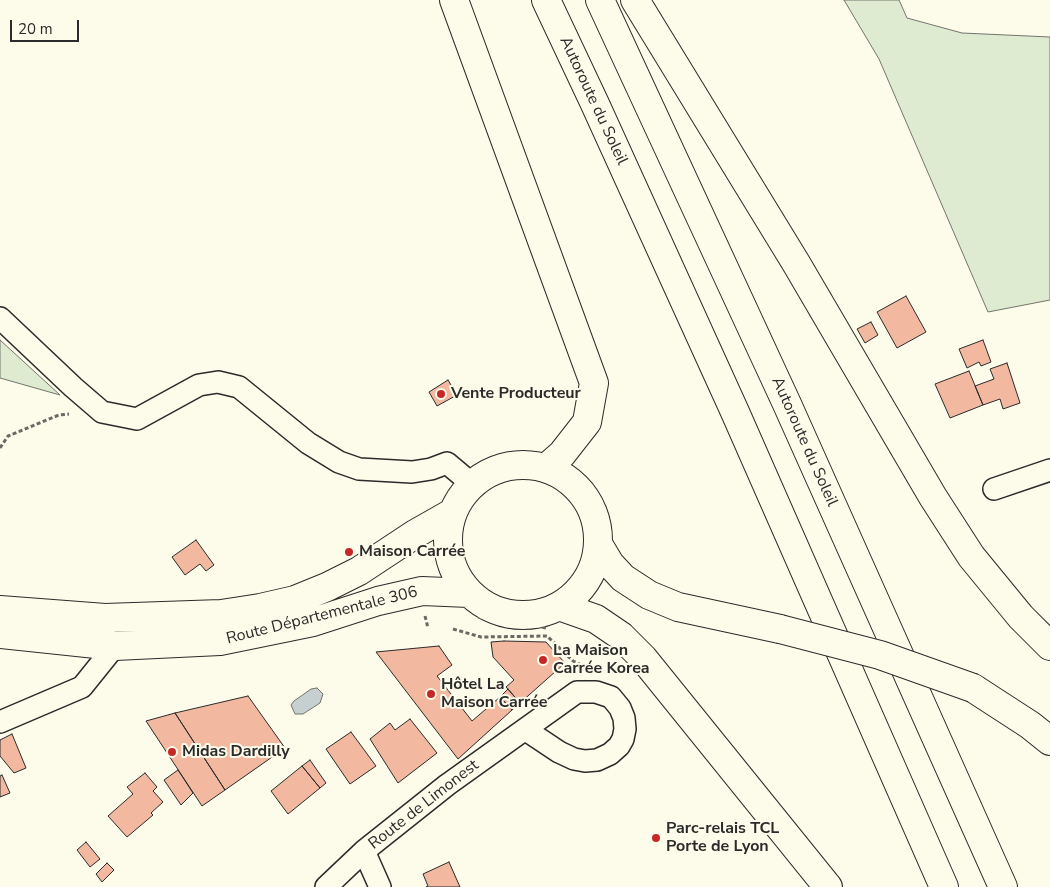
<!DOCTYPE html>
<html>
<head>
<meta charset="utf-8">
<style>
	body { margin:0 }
	#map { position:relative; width:1050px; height:887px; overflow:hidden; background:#fdfbea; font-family:"Nunito Sans",sans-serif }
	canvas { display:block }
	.scale { position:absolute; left:10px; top:20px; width:69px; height:22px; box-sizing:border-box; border:2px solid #2b2b2b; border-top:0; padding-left:6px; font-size:15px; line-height:18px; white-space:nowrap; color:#2b2b2b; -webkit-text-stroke:4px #fdfbea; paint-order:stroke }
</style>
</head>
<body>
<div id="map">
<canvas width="1050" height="887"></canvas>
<div class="scale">20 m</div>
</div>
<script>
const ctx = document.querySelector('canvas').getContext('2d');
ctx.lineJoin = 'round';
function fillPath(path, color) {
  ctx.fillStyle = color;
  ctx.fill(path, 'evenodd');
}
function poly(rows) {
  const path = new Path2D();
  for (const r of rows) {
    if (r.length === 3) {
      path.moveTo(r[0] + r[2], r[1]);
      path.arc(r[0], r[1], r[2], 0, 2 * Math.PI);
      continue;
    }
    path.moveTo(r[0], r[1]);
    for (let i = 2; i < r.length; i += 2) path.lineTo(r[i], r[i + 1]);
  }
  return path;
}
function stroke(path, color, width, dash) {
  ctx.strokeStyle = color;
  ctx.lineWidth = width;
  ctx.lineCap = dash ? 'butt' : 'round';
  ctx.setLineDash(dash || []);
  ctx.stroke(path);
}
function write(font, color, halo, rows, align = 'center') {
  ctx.font = font + ' "Nunito Sans",sans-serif';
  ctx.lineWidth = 4;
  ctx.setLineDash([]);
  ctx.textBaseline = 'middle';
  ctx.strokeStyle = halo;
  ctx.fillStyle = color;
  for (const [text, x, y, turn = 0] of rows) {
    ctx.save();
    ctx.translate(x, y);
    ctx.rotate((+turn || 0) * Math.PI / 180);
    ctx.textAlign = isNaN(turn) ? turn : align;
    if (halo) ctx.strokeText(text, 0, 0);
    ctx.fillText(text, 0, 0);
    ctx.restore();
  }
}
const green = poly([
	[844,0,899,0,907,18,962,33,1050,37,1050,300,988,312,879,59,844,0],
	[0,340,60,395,0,378,0,340]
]);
const water = poly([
	[317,688,323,694,320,703,303,714,295,714,291,705,294,701,311,689,317,688]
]);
const building = poly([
	[906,296,926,332,897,348,877,312,906,296],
	[871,322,878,335,865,343,857,329,871,322],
	[983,340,991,362,981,366,979,362,967,368,959,349,983,340],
	[1007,363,1020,403,1003,409,1000,399,983,405,975,386,994,379,990,369,1007,363],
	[969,371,983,405,950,418,935,384,969,371],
	[448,380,457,395,437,406,429,392,448,380],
	[196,540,214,565,206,571,200,564,185,575,172,557,196,540],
	[504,641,546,642,565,663,520,703,506,687,514,680,493,657,491,642,504,641],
	[439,646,452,665,437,676,472,721,500,697,512,710,458,759,376,652,439,646],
	[508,689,520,703,512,710,500,697,508,689],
	[248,696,285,748,225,790,175,713,248,696],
	[175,713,225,790,202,806,146,721,175,713],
	[410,719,437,753,398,783,370,739,390,723,395,730,410,719],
	[351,732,376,766,350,784,326,749,351,732],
	[12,734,26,768,14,773,0,756,0,740,12,734],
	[310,760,326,783,320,788,302,766,310,760],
	[302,766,320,788,288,814,271,791,302,766],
	[178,770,193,793,181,805,164,780,178,770],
	[145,773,157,787,153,791,163,802,151,813,153,815,127,837,108,816,133,794,127,787,145,773],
	[2,775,10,793,0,797,0,776,2,775],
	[86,842,100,859,90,867,77,850,86,842],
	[449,862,460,887,426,887,428,886,423,874,449,862],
	[107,863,114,870,102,882,96,874,107,863]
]);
const path = poly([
	[0,448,8,436,59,415,69,414],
	[512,614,518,624],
	[425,616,428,628],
	[478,617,546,628],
	[453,629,481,637,547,636,573,661,590,669]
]);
const minor = poly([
	[0,318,73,387,102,412,137,419,199,385,218,382,239,387,308,443,339,462,359,469,412,472,431,469,447,463,472,484],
	[994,489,1050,470],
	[0,722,82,687,115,646],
	[364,851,380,887],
	[326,887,364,851,447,785,577,692,596,692,611,697,620,708,624,718,625,729,623,739,619,746,610,754,597,760,585,761,574,759,559,752,526,730]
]);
const primary = poly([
	[523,540,75],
	[598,544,610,564,623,578,649,595,678,607,780,629],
	[559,606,596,619,621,636,643,658,828,887],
	[0,610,105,618,221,614,260,608,295,600,327,587,359,571,415,534,452,513],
	[0,634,115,646,220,641,313,622,378,601,422,591,469,593],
	[973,688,1030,725,1050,741]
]);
const motorway = poly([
	[454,0,594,383,587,422,562,454,546,468],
	[546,0,595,104,735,412,944,887],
	[600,0,787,404,1003,887],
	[635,0,796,263,933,497,971,556,1021,617,1050,646]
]);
const primaryBridge = poly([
	[780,629,880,655,973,688]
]);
const markers = [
	[441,394,5,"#c62828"],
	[349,552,5,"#c62828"],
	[543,660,5,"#c62828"],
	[431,694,5,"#c62828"],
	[172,752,5,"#c62828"],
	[656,838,5,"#c62828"]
];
const streetNames = [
	["Autoroute du Soleil",593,101,65],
	["Autoroute du Soleil",804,442,66],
	["Route Départementale 306",322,616,-14],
	["Route de Limonest",424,805,-38]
];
const poiNames = [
	["Vente Producteur",451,394],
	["Maison Carrée",359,552],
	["La Maison",553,651],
	["Carrée Korea",553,669],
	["Hôtel La",441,685],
	["Maison Carrée",441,703],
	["Midas Dardilly",182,752],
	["Parc-relais TCL",666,829],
	["Porte de Lyon",666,847]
];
fillPath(green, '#deebd1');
stroke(green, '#74746e', 1);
fillPath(water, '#c7d0d0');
stroke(water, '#74746e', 1);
fillPath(building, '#f2b8a0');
stroke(building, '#2b2b2b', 1);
stroke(minor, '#2b2b2b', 24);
stroke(primary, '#2b2b2b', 30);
stroke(motorway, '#2b2b2b', 30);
stroke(path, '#6a6964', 3, [4, 2.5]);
stroke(minor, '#fdfbea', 21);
stroke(primary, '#fdfbea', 28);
stroke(motorway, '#fdfbea', 28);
stroke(primaryBridge, '#2b2b2b', 30, []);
stroke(primaryBridge, '#fdfbea', 28);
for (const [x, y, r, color] of markers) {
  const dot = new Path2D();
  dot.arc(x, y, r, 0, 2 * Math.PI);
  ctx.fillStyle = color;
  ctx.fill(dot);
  stroke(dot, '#fdfbea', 2);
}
write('16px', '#2b2b2b', '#fdfbea', streetNames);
write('bold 16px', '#2b2b2b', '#fdfbea', poiNames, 'left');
</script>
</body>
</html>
